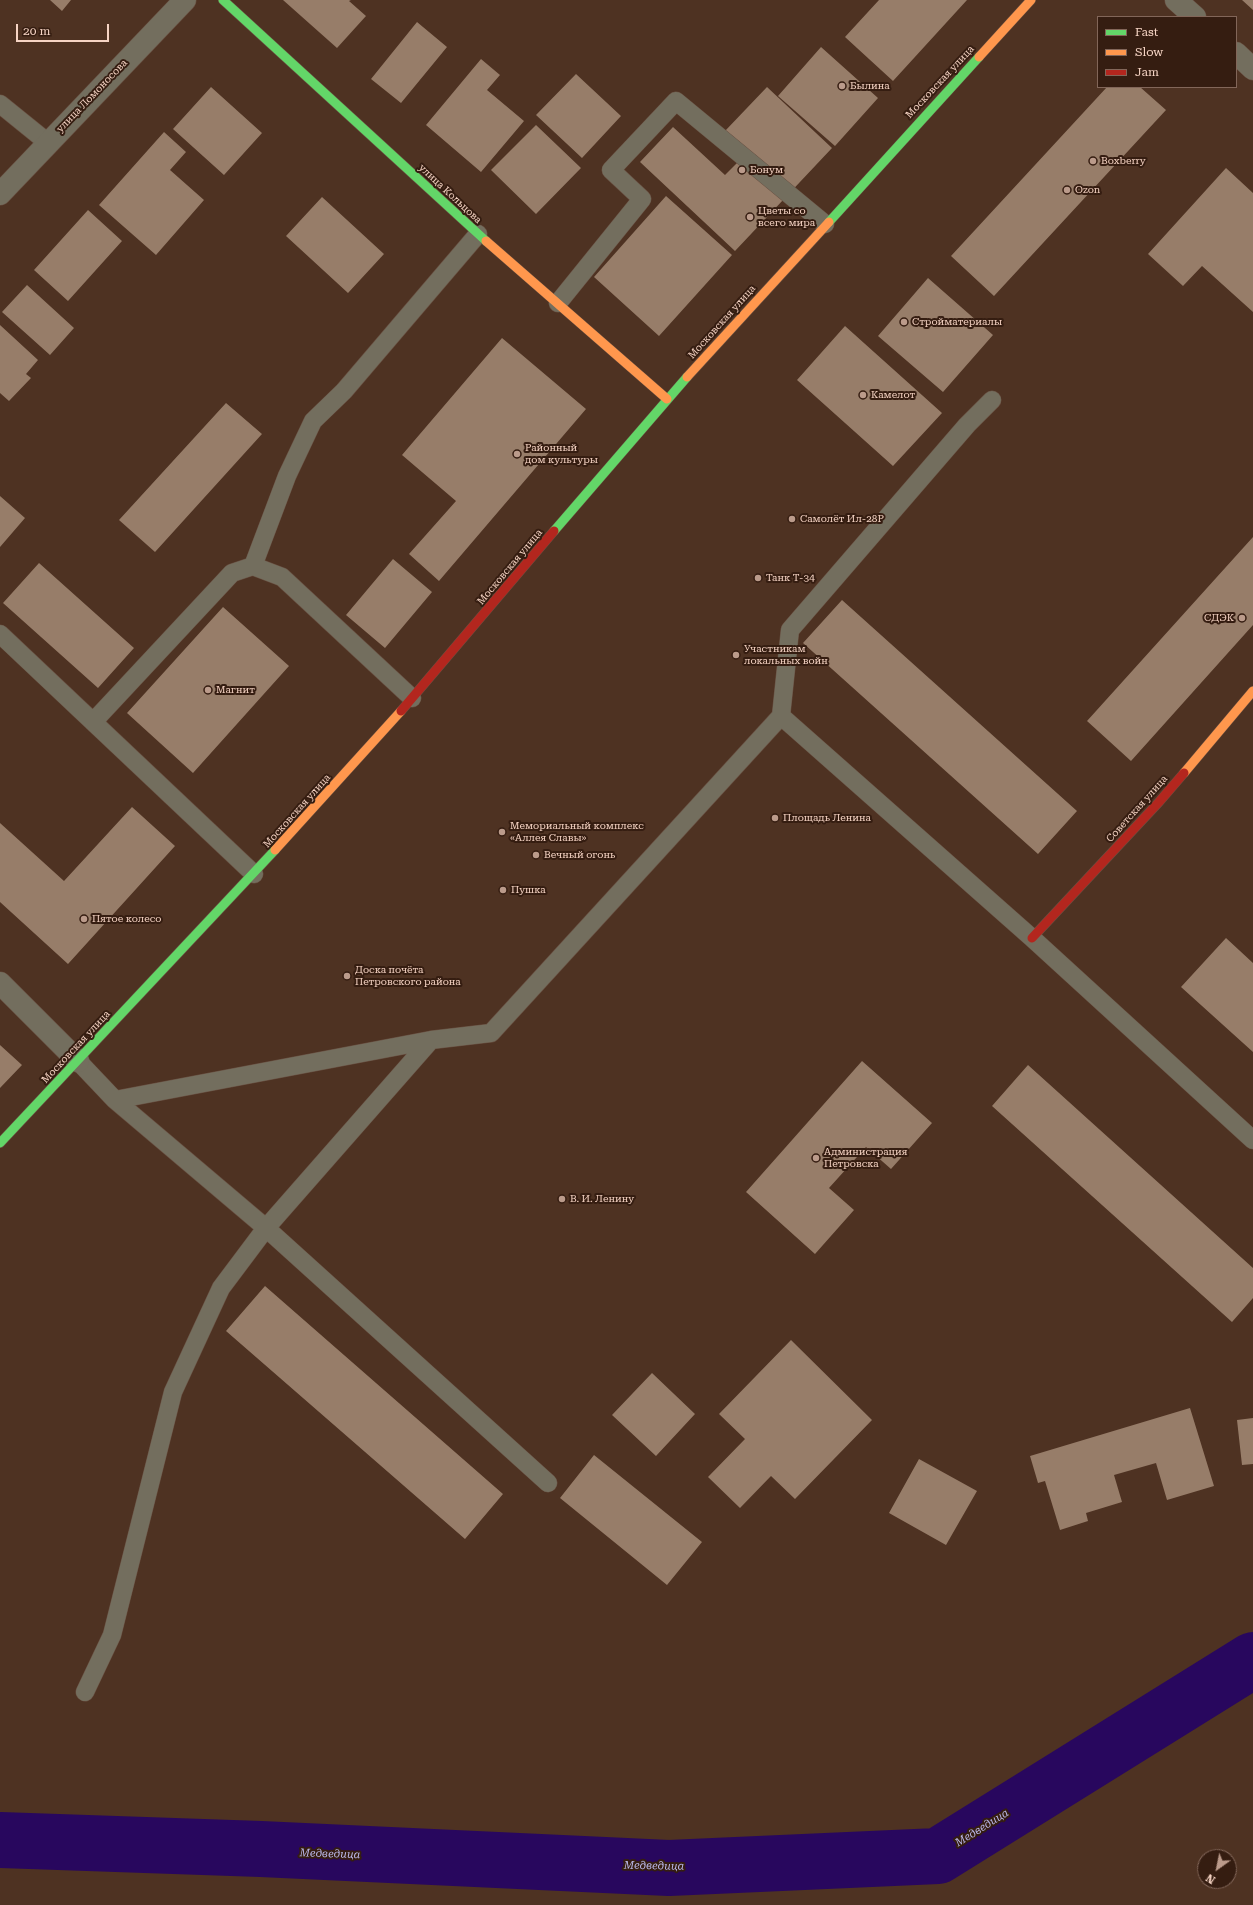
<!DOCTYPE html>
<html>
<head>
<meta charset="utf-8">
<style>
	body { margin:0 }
	#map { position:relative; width:1253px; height:1905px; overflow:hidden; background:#4e3222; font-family:"Roboto Serif",serif }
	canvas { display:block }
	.legend { position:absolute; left:1097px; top:16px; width:140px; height:72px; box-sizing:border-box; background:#351d11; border:1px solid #826659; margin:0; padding:5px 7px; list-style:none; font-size:12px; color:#f6d4c4 }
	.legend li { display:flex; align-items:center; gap:8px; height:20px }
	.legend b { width:20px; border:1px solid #826659 }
	.north { position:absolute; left:1197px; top:1849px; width:40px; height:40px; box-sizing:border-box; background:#351d11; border:1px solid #826659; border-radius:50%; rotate:213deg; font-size:11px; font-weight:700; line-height:16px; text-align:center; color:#f6d4c4 }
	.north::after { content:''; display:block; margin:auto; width:14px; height:18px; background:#bb9b8b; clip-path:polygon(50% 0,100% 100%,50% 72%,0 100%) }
	.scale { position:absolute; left:16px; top:24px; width:93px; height:18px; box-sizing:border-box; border:2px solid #f6d4c4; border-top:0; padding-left:5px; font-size:12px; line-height:14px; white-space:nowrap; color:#f6d4c4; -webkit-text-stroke:3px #351d11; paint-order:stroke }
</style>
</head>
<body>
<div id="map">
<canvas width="1253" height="1905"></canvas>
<ul class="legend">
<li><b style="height:5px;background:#63d668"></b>Fast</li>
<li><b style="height:5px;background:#ff974d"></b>Slow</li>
<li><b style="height:5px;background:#b3261e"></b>Jam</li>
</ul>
<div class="north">N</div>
<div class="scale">20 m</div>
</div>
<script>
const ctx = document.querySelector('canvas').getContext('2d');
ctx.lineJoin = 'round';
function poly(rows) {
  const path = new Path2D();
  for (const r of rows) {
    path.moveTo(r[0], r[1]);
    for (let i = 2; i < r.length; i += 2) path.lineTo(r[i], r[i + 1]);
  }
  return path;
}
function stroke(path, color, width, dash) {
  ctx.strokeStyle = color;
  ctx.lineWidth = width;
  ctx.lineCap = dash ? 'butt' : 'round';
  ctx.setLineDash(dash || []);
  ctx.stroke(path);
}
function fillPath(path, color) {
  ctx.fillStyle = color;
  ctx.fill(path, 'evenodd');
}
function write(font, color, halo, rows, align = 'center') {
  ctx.font = font + ' "Roboto Serif",serif';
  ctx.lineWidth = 4;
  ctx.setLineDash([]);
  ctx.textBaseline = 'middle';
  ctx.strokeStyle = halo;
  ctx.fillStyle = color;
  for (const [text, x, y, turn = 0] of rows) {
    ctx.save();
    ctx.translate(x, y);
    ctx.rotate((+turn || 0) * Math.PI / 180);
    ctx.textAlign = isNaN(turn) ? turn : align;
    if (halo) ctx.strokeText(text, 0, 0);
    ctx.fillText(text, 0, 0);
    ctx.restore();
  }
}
const river = poly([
	[0,1840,261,1849,669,1868,938,1856,1253,1660]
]);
const building = poly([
	[50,0,71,0,62,11],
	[283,0,351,0,349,1,366,16,337,48],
	[879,0,967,0,893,81,845,37],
	[1242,0,1253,0,1253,10],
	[417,22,447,47,401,103,371,79],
	[821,47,878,98,835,146,778,96],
	[481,59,500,75,487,90,524,121,481,172,426,125],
	[576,74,621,116,582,158,536,115],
	[211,87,262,133,224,175,173,129],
	[767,87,832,148,735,251,640,162,673,127,725,175,748,152,725,131],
	[1107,87,1140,87,1166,110,994,296,951,256],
	[536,125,581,168,536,214,491,170],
	[164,132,186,152,170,170,204,200,156,255,99,205],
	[1226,168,1253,193,1253,312,1202,266,1183,286,1148,254],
	[666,196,732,255,659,336,594,277],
	[322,197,384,254,348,293,286,236],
	[88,210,122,241,68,301,34,270],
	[928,278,993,335,943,392,878,336],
	[27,285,74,328,50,355,2,312],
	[0,325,38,360,26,374,31,378,9,401,0,393],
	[845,326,942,413,893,466,797,380],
	[502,338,586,409,439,581,409,554,456,501,402,455],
	[226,403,262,434,155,552,119,520],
	[0,496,25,518,0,547],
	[1253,537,1253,625,1131,761,1087,721],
	[393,559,432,592,385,648,346,615],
	[39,563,134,648,98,688,3,603],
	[842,600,1077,811,1038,854,803,643],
	[223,607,289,666,193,773,127,713],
	[132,807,175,846,68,964,0,902,0,823,64,881],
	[1226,938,1253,963,1253,1052,1181,987],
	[0,1045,22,1065,0,1088],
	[862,1061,932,1123,891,1169,866,1147,829,1188,854,1210,815,1254,746,1192],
	[1028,1065,1253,1268,1253,1298,1232,1322,992,1106],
	[265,1286,503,1494,465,1539,226,1331],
	[791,1340,872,1420,795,1499,771,1476,740,1508,708,1477,745,1439,719,1414],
	[652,1373,695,1414,656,1456,612,1415],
	[1190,1408,1214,1486,1167,1500,1156,1463,1114,1475,1122,1502,1086,1513,1088,1521,1060,1530,1045,1481,1038,1483,1030,1456],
	[1253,1418,1253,1464,1242,1465,1237,1420],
	[594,1455,702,1542,667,1585,560,1498],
	[919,1459,977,1491,946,1545,889,1513]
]);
const lane = poly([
	[0,104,47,142],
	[558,303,642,199,611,170,676,101,825,224],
	[253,566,287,476,313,421,344,391,478,234],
	[0,634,254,874],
	[781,716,1032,938,1253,1140],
	[93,722,232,573,253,566,282,577,412,698],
	[431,1040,491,1033,781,716,790,630,967,425,992,400],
	[78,1061,115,1100,431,1040,266,1228,221,1288,173,1392,112,1635,85,1692],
	[115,1100,266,1228,548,1483]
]);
const street = poly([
	[1176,0,1195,17],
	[1236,53,1253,69],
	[0,194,185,0],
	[0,983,78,1061]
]);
const fast = poly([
	[223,0,486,241],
	[829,222,979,57],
	[554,531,687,377],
	[0,1143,275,850]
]);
const slow = poly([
	[979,57,1031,0],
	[486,241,667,399],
	[687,377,829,222],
	[1184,773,1253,691],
	[275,850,401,711]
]);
const jam = poly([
	[401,711,554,531],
	[1032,938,1159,802,1184,773]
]);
const markers = [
	[842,86,4,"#bb9b8b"],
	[1093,161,4,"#bb9b8b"],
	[742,170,4,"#bb9b8b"],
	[1067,190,4,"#bb9b8b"],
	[750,217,4,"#bb9b8b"],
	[904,322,4,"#bb9b8b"],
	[863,395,4,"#bb9b8b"],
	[517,454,4,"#bb9b8b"],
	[792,519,4,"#bb9b8b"],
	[758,578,4,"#bb9b8b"],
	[1242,618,4,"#bb9b8b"],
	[736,655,4,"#bb9b8b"],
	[208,690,4,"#bb9b8b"],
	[775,818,4,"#bb9b8b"],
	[502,832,4,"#bb9b8b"],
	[536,855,4,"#bb9b8b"],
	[503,890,4,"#bb9b8b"],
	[84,919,4,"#bb9b8b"],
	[347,976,4,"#bb9b8b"],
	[816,1158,4,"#bb9b8b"],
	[562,1199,4,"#bb9b8b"]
];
const streetNames = [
	["Московская улица",940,82,-47],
	["улица Ломоносова",92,96,-46],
	["улица Кольцова",450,194,43],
	["Московская улица",722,322,-48],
	["Московская улица",510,567,-50],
	["Советская улица",1137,809,-48],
	["Московская улица",297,811,-48],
	["Московская улица",76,1047,-47]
];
const poiNames = [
	["Былина",850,86],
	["Boxberry",1101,161],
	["Бонум",750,170],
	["Ozon",1075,190],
	["Цветы со",758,211],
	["всего мира",758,223],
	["Стройматериалы",912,322],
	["Камелот",871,395],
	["Районный",525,448],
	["дом культуры",525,460],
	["Самолёт Ил-28Р",800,519],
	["Танк Т-34",766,578],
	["СДЭК",1234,618,"right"],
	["Участникам",744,649],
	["локальных войн",744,661],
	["Магнит",216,690],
	["Площадь Ленина",783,818],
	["Мемориальный комплекс",510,826],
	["«Аллея Славы»",510,838],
	["Вечный огонь",544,855],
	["Пушка",511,890],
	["Пятое колесо",92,919],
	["Доска почёта",355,970],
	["Петровского района",355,982],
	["Администрация",824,1152],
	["Петровска",824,1164],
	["В. И. Ленину",570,1199]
];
const waterNames = [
	["Медведица",982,1828,-32],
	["Медведица",330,1854,2],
	["Медведица",654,1866,1]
];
stroke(river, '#28075e', 56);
fillPath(building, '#977d69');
stroke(lane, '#695042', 19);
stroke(street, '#695042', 23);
stroke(fast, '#695042', 10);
stroke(slow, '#695042', 10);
stroke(jam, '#695042', 10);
stroke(lane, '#736e5e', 18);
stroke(street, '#736e5e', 22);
stroke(fast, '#63d668', 9);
stroke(slow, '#ff974d', 9);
stroke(jam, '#b3261e', 9);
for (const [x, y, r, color] of markers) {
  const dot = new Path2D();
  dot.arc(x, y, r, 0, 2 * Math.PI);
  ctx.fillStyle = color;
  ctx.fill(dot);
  stroke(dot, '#351d11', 1.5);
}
write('10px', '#f6d4c4', '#351d11', streetNames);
write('10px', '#f6d4c4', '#351d11', poiNames, 'left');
write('italic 11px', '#bcbaed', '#351d11', waterNames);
</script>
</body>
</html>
